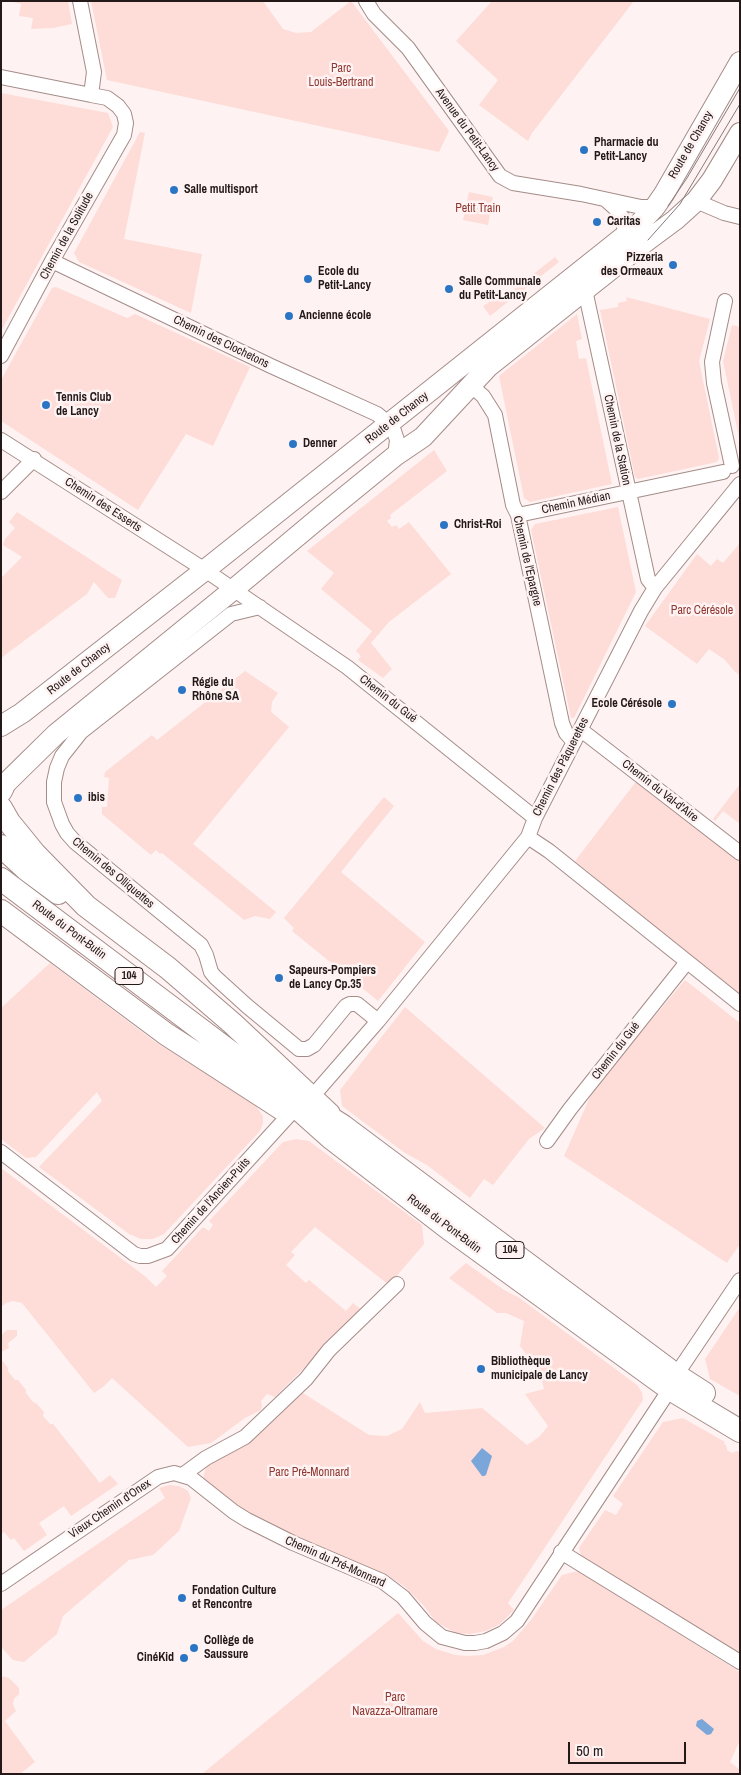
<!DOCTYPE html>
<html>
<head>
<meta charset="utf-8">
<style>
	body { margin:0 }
	#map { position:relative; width:741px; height:1775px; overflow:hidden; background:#fef3f2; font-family:"Archivo Narrow",sans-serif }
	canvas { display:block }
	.frame { position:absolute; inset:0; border:2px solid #221918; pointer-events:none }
	.scale { position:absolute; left:568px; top:1742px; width:118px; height:22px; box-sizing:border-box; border:2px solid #221918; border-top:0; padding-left:6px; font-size:15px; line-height:18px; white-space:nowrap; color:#221918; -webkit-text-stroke:4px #fef3f2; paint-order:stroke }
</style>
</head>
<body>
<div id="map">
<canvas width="741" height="1775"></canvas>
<div class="frame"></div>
<div class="scale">50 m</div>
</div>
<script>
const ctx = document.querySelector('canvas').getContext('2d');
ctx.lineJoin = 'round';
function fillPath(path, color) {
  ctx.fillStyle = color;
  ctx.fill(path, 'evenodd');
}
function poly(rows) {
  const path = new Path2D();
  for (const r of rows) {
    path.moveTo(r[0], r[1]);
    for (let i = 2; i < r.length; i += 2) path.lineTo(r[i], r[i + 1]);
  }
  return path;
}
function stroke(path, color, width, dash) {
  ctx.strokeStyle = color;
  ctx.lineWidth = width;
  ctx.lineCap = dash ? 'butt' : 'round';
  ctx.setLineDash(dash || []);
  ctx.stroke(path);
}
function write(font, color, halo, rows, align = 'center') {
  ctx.font = font + ' "Archivo Narrow",sans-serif';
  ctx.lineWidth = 5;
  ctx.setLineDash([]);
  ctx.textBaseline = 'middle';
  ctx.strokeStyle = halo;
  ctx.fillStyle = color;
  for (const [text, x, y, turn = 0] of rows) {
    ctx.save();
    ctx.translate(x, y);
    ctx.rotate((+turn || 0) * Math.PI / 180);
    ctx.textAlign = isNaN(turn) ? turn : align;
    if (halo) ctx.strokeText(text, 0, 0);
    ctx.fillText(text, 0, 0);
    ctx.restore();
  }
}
const green = poly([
	[9,1,68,1,72,24,53,28,31,29,33,18,19,16,21,4],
	[91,1,263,1,283,29,296,33,311,32,351,1,449,131,439,152,107,80],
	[492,1,634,1,532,133,528,141,479,105,498,80,456,41],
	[1,93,108,113,113,127,1,331],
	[140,132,145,133,124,239,202,254,191,313,79,262,74,253],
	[469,192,493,197,488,225,463,220],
	[555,257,559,262,490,316,483,306,502,294,504,297],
	[56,287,127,318,135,314,250,367,213,446,186,434,138,510,1,421,1,380,52,288],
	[626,297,710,319,699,361,719,458,717,462,638,479,635,477,600,310,618,307,618,303,627,301],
	[577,314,582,339,576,341,579,359,586,358,612,484,530,502,524,498,499,376],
	[732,325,740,327,740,442,723,361],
	[434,450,447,471,390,515,391,518,387,521,392,527,396,525,399,529,409,522,451,574,389,622,371,643,392,669,383,678,358,660,361,656,356,651,372,631,321,589,334,573,307,551],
	[618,507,636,592,574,718,571,718,531,530,535,524],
	[17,512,122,580,115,598,108,598,94,582,87,594,1,658,1,578,22,557,3,545,5,539,15,528,9,522],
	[740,543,740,675,735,672,724,659,709,649,697,664,645,626,697,554,711,566,717,559,723,563],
	[245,671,278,693,272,702,271,712,289,727,193,844,276,912,270,919,255,916,244,920,162,853,160,854,156,850,151,855,102,814,102,807,107,807,109,778,104,777,105,772,152,735,157,740],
	[638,779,740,858,740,994,676,944,575,861],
	[740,784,740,824,723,811,715,821,713,819],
	[384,797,394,806,341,872,425,942,378,1001,292,931,294,928,284,918],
	[50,963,154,1041,256,1106,263,1116,263,1123,260,1131,164,1234,153,1239,141,1239,129,1234,39,1167,102,1101,97,1092,36,1157,26,1158,1,1139,1,1008],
	[685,980,740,1023,740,1244,727,1263,564,1156,590,1097,612,1067],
	[405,1007,545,1128,529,1139,493,1185,484,1179,470,1198,427,1165,405,1153,342,1106,340,1090],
	[296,1139,309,1141,422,1225,424,1244,389,1285,315,1227,291,1252,295,1255,286,1265,306,1283,309,1280,346,1311,353,1303,362,1310,275,1397,267,1394,261,1401,262,1405,261,1410,245,1418,211,1443,188,1447,112,1378,103,1387,94,1393,22,1303,13,1301,6,1303,1,1307,1,1168,146,1277,156,1287,167,1276,162,1271,203,1227,209,1231,213,1225,209,1221,283,1142],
	[466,1263,504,1290,518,1297,637,1385,642,1392,643,1400,508,1603,514,1610,500,1624,486,1631,470,1634,456,1633,436,1622,423,1605,405,1587,387,1575,293,1536,246,1511,203,1479,206,1466,256,1435,303,1393,369,1435,387,1436,402,1429,420,1402,425,1413,482,1408,527,1445,539,1437,548,1426,525,1394,544,1389,536,1356,529,1358,520,1346,524,1321,506,1313,497,1313,449,1278],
	[740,1307,740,1396,710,1379,705,1359],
	[7,1330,17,1330,17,1336,8,1343,9,1348,1,1352,1,1335],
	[1,1359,8,1368,8,1371,15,1380,18,1380,26,1390,26,1393,33,1402,36,1403,44,1412,43,1416,50,1424,53,1424,100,1483,110,1475,118,1484,71,1516,64,1506,39,1523,47,1535,24,1551,14,1538,11,1540,4,1532,1,1534],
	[683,1418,725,1442,724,1444,726,1445,727,1450,732,1453,737,1451,740,1452,740,1656,581,1556,579,1548,605,1510,616,1515,623,1504,613,1496,663,1422],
	[169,1485,179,1486,188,1491,191,1498,179,1531,153,1555,129,1560,63,1616,57,1634,24,1662,13,1660,1,1647,1,1610,165,1498,159,1488],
	[578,1571,740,1672,740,1740,730,1762,740,1770,740,1774,202,1774,398,1613,423,1641,436,1649,455,1655,468,1656,483,1655,504,1647,513,1641,531,1620,562,1575],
	[1,1676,9,1678,19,1688,19,1694,14,1699,13,1704,16,1711,5,1721,35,1762,20,1774,1,1774]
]);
const water = poly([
	[482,1448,492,1456,486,1475,484,1476,482,1476,471,1461],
	[702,1719,714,1729,711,1734,707,1735,696,1726,697,1721]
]);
const street = poly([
	[366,1,374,14,408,48,500,176,513,183,581,194,641,207,655,207],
	[1,77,91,95],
	[606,200,615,208,622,217,626,236],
	[696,201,724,213,740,217],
	[52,261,271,366,377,414,389,424,394,431,397,440,395,456],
	[585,290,648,579,655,588],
	[725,301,712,362,714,383,732,466],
	[1,356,52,261,124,135,126,123,124,114,118,106,107,98,91,95,94,72,80,1],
	[470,385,483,396,495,415,513,505,518,515,562,723,566,733,574,742],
	[1,440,205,570,347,667,535,818],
	[1,492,34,459],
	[518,515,723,472],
	[260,607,231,614,81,732,62,756,57,768,54,782,54,802,62,824,67,833,75,842,201,945,206,955,211,972,215,977,247,1006,299,1049,307,1049,314,1045,346,1006,350,1004,357,1004,378,1021],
	[581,730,740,853],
	[528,837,549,851,740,1004],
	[311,1098,378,1021,528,837,535,818,641,611,655,588,740,484],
	[547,1141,570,1109,687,962],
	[1,1152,134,1254,140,1256,148,1256,167,1249,290,1114],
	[676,1375,740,1280],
	[184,1474,206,1458,245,1437,306,1379,329,1350,397,1284],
	[561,1552,740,1662],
	[1,1584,158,1477,174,1473,191,1478,234,1512,247,1520,293,1543,382,1581,403,1597,425,1623,442,1637,465,1643,475,1643,486,1641,503,1633,517,1621,670,1389]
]);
const secondary = poly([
	[1,726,22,713,205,570,637,226,655,207,664,194,740,62],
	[1,788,56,734,234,589,319,518,395,456,423,437,488,367,648,240,675,220,696,201,712,180,740,133]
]);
const primary = poly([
	[1,791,3,787],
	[1,808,9,822,35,854,86,906,168,968,232,1023,329,1114],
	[1,846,27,870,58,893],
	[1,879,257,1072,331,1138,448,1228,670,1389,740,1431],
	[1,911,166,1034,282,1109],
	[313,1107,343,1126,676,1375,704,1393]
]);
const tram = poly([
	[668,206,687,178,740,88],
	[648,240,680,204,740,104]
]);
const markers = [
	[584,150,5,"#2b75c5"],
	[174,190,5,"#2b75c5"],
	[597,222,5,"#2b75c5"],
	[673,265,5,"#2b75c5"],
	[308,279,5,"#2b75c5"],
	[449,289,5,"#2b75c5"],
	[289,316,5,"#2b75c5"],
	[46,405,5,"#2b75c5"],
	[293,444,5,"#2b75c5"],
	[444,525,5,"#2b75c5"],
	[182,690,5,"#2b75c5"],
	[672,704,5,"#2b75c5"],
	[78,798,5,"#2b75c5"],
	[279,978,5,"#2b75c5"],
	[481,1369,5,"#2b75c5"],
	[182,1598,5,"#2b75c5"],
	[194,1648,5,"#2b75c5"],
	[184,1658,5,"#2b75c5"]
];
const shields = [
	[129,976,28],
	[510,1250,28]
];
const shieldNames = [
	["104",129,976],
	["104",510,1250]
];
const parkNames = [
	["Parc",341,69],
	["Louis-Bertrand",341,83],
	["Petit Train",478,209],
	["Parc Cérésole",702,611],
	["Parc Pré-Monnard",309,1473],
	["Parc",395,1698],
	["Navazza-Oltramare",395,1712]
];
const streetNames = [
	["Avenue du Petit-Lancy",467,130,54],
	["Route de Chancy",691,145,-60],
	["Chemin de la Solitude",67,236,-61],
	["Chemin des Clochetons",221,342,26],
	["Route de Chancy",397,418,-38],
	["Chemin de la Station",617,440,78],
	["Chemin Médian",576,503,-12],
	["Chemin des Esserts",103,505,33],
	["Chemin de l'Epargne",527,561,77],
	["Route de Chancy",79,669,-38],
	["Chemin du Gué",388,699,38],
	["Chemin des Pâquerettes",561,767,-63],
	["Chemin du Val-d'Aire",660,791,38],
	["Chemin des Olliquettes",113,873,40],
	["Route du Pont-Butin",69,930,37],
	["Chemin du Gué",616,1051,-52],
	["Chemin de l'Ancien-Puits",211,1201,-48],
	["Route du Pont-Butin",444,1224,37],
	["Vieux Chemin d'Onex",110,1509,-34],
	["Chemin du Pré-Monnard",335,1562,24]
];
const poiNames = [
	["Pharmacie du",594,143],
	["Petit-Lancy",594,157],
	["Salle multisport",184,190],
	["Caritas",607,222],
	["Pizzeria",663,258,"right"],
	["des Ormeaux",663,272,"right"],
	["Ecole du",318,272],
	["Petit-Lancy",318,286],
	["Salle Communale",459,282],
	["du Petit-Lancy",459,296],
	["Ancienne école",299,316],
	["Tennis Club",56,398],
	["de Lancy",56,412],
	["Denner",303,444],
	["Christ-Roi",454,525],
	["Régie du",192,683],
	["Rhône SA",192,697],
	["Ecole Cérésole",662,704,"right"],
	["ibis",88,798],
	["Sapeurs-Pompiers",289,971],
	["de Lancy Cp.35",289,985],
	["Bibliothèque",491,1362],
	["municipale de Lancy",491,1376],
	["Fondation Culture",192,1591],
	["et Rencontre",192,1605],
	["Collège de",204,1641],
	["Saussure",204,1655],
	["CinéKid",174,1658,"right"]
];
fillPath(green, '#fedcd7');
fillPath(water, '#7ba6da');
stroke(street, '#a48c89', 16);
stroke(secondary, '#a48c89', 22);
stroke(primary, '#a48c89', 24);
stroke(street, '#fff', 14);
stroke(secondary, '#fff', 20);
stroke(primary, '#fff', 22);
stroke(tram, '#857b7a', 1);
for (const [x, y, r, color] of markers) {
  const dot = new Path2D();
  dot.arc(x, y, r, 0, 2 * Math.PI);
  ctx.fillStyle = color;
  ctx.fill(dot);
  stroke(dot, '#fef3f2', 2);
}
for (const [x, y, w] of shields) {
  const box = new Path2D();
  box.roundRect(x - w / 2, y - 8.5, w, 17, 4);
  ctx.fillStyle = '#fef3f2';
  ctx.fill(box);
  stroke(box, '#221918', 1);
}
write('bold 11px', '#221918', null, shieldNames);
write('12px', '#8f3832', '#fef3f2', parkNames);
write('12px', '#221918', '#fef3f2', streetNames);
write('bold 12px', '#221918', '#fef3f2', poiNames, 'left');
</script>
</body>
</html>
